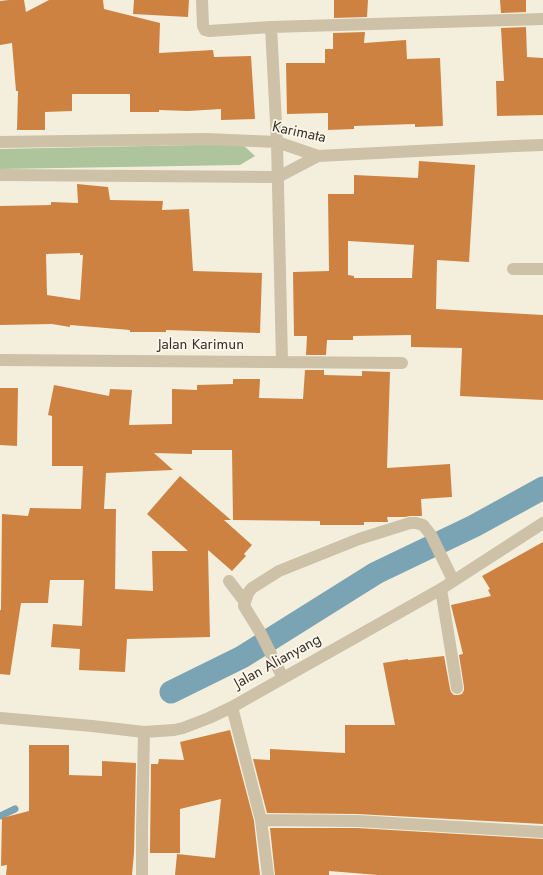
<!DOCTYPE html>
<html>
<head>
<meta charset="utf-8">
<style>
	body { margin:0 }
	canvas { display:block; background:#f4eedd }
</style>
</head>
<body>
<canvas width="543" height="875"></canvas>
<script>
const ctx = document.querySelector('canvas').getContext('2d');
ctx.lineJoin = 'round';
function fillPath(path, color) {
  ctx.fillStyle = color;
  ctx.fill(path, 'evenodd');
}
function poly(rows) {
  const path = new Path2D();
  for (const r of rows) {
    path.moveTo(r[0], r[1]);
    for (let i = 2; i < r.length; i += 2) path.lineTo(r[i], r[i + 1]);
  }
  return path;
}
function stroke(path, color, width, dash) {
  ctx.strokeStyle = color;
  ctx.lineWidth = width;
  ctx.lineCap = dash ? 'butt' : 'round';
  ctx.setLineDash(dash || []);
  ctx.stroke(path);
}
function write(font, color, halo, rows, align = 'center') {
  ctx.font = font + ' Jost,sans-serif';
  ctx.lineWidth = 3.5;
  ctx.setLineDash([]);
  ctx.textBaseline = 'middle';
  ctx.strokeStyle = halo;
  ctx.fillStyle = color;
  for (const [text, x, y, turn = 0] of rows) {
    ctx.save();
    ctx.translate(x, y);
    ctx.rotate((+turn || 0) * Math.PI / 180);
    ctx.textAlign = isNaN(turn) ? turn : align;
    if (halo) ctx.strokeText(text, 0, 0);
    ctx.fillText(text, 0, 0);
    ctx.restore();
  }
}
const green = poly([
	[242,144,255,156,240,165,0,169,0,149]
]);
const stream = poly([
	[0,816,15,809]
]);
const canal = poly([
	[171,692,242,657,376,573,474,526,543,488]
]);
const building = poly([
	[9,0,24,0,26,12,49,0,103,0,104,9,160,23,159,53,213,50,214,57,251,56,255,119,221,120,221,109,188,111,159,110,159,112,130,112,130,94,72,94,72,111,45,112,45,130,17,130,18,91,16,91,12,43,0,45,0,1],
	[134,0,189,0,188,17,133,14],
	[334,0,368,0,367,17,334,18],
	[500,0,526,0,526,12,501,13],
	[526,27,527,57,543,58,543,115,497,116,496,81,504,81,501,28],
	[365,32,364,43,406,40,407,59,440,58,443,126,415,127,415,124,354,126,354,129,328,130,328,113,287,114,286,63,325,63,325,49,333,49,333,33],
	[419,161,475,165,469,262,437,260,436,309,543,315,543,400,460,396,462,348,411,347,411,335,353,336,353,340,327,340,326,355,306,355,307,336,294,336,293,272,329,271,328,194,354,194,354,175,418,178],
	[348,241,414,245,412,278,354,278,354,276,348,275],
	[77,184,108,187,110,200,163,201,162,210,189,209,193,271,262,273,260,333,166,330,166,332,130,332,130,330,70,325,70,327,52,324,0,325,0,206,51,205,51,202,78,203],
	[80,253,80,255,83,255,80,300,47,295,46,254],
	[305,370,324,370,324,375,362,376,362,371,390,372,387,468,450,464,452,497,421,499,422,516,410,516,405,517,387,517,388,522,364,522,364,525,320,525,320,521,233,520,232,450,192,450,192,454,154,453,173,470,106,473,104,509,116,509,115,589,153,591,152,551,188,551,147,514,180,476,231,520,224,520,252,545,244,554,246,556,232,571,208,550,210,637,127,639,125,672,79,670,80,649,51,647,53,624,82,626,84,580,50,580,48,603,21,603,10,675,0,674,0,610,1,610,2,514,28,516,30,508,81,509,83,466,52,466,52,416,48,415,54,385,109,396,110,389,132,390,129,425,172,424,172,389,197,390,197,385,233,384,233,379,260,379,259,398,303,399],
	[0,388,18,388,17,446,0,445],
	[543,542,543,824,357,814,267,813,253,759,270,760,270,749,345,753,345,725,395,725,383,663,408,659,408,660,444,656,450,689,451,692,454,695,458,695,462,694,464,690,464,687,459,655,463,654,451,605,491,596,488,590,490,589,482,576],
	[230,730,254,821,260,875,175,875,177,854,215,858,221,799,180,809,180,853,150,853,151,764,158,764,159,759,184,760,180,742],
	[29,745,69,745,69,775,102,776,102,761,136,763,134,853,132,875,6,875,7,865,1,866,2,818,29,811],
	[270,828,357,828,543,839,543,875,378,875,329,871,329,875,275,875]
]);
const minor = poly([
	[202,0,203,26,205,30,209,31,271,27,543,19],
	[271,27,277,142,282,362],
	[0,142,206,139,277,142,318,156,515,146,543,145],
	[0,175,278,177,318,156],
	[513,269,543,269],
	[0,360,402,363],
	[229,581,245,602],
	[441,589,457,688],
	[283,678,260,632,244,606,245,602,248,593,252,588,279,571,359,539,410,523,416,523,423,525,431,535,453,580],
	[232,707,261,820,268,875],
	[0,718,92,726,144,732,174,730,183,728,209,718,232,707,441,589,543,523],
	[261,820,357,821,543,832],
	[142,875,142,829,144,732]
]);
const streetNames = [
	["Karimata",299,133,12],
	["Jalan Karimun",201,345],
	["Jalan Alianyang",278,662,-29]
];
fillPath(green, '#aec49c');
stroke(stream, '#7aa4b3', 7);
stroke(canal, '#7aa4b3', 23);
fillPath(building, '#cd8242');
stroke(minor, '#cdc1a8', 12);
write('15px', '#393129', '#fbf7ea', streetNames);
</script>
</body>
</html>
